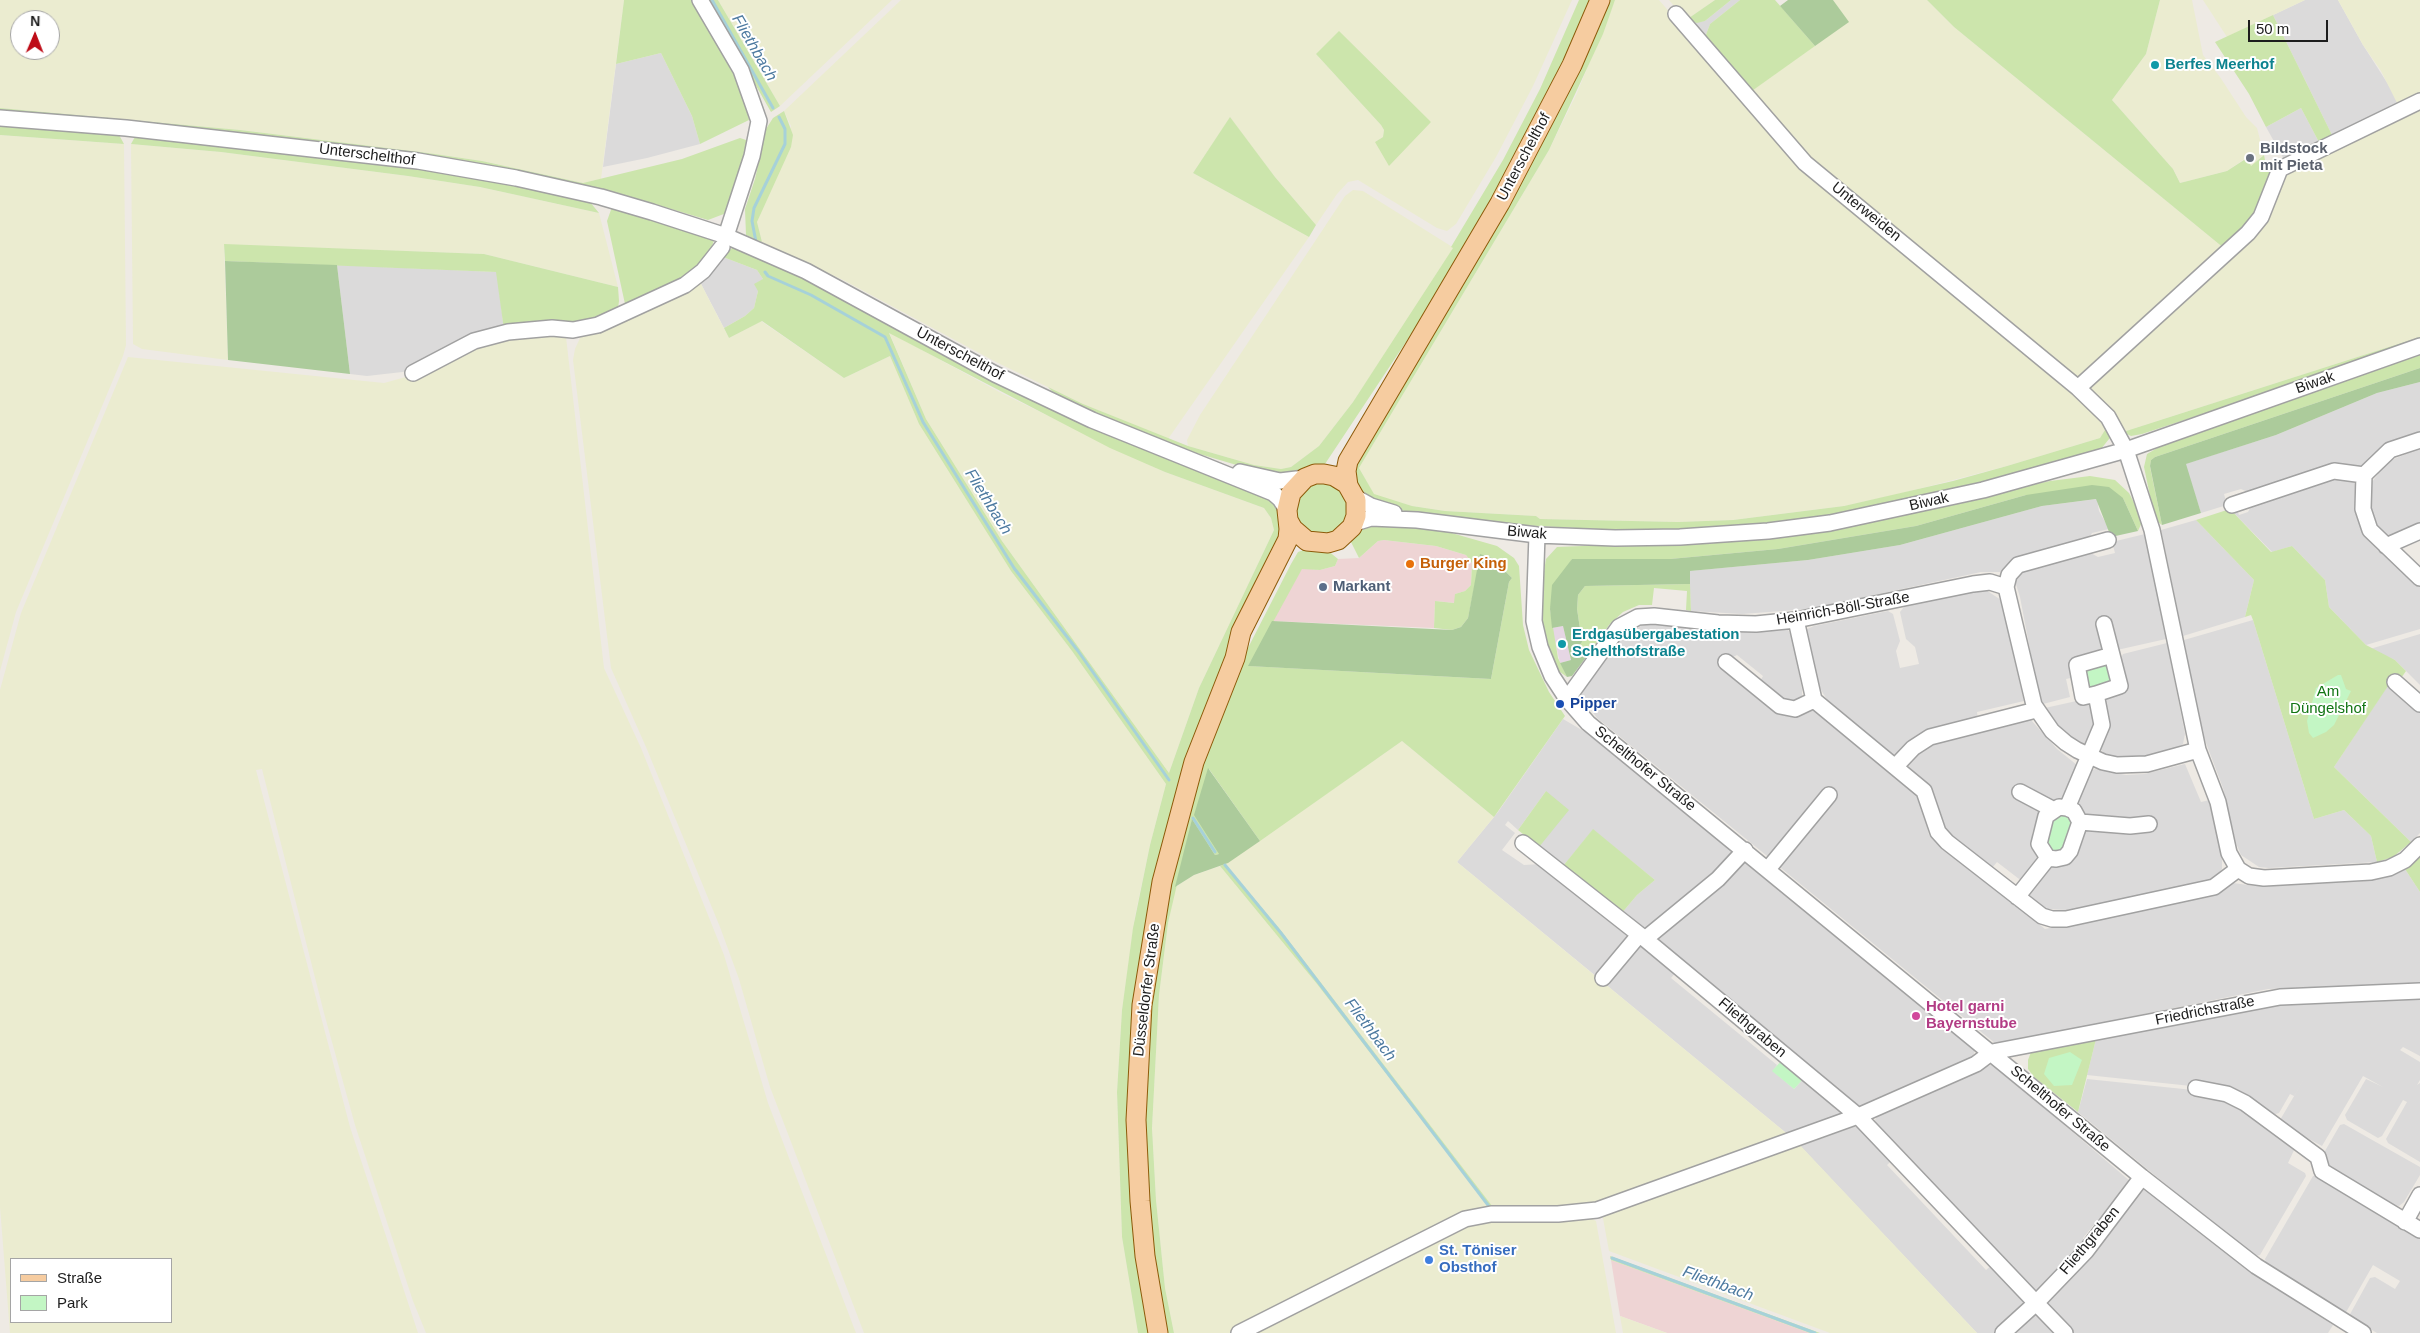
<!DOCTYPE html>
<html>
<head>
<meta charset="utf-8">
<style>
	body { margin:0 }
	#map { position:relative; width:2420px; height:1333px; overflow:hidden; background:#eeeae4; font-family:Arial,sans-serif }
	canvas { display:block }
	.legend { position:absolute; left:10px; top:1258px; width:162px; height:65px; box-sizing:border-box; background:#fff; border:1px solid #a5a5a5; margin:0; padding:6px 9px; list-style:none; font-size:15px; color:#1d1d1d }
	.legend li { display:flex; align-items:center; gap:10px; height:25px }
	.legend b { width:25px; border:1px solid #a5a5a5 }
	.north { position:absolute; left:10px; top:10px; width:50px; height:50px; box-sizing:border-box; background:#fff; border:1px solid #a5a5a5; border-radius:50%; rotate:1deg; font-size:14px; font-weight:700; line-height:20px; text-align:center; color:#1d1d1d }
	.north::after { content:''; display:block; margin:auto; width:18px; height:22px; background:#be0c17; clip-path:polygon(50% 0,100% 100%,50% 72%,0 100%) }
	.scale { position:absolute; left:2248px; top:20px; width:80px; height:22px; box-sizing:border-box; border:2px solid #1d1d1d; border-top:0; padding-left:6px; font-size:15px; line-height:18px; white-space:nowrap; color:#1d1d1d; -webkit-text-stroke:4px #fff; paint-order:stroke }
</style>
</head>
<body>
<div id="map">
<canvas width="2420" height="1333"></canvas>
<ul class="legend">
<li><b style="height:6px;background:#f6cca0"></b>Straße</li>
<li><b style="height:14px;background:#c3f6c4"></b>Park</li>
</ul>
<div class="north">N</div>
<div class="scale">50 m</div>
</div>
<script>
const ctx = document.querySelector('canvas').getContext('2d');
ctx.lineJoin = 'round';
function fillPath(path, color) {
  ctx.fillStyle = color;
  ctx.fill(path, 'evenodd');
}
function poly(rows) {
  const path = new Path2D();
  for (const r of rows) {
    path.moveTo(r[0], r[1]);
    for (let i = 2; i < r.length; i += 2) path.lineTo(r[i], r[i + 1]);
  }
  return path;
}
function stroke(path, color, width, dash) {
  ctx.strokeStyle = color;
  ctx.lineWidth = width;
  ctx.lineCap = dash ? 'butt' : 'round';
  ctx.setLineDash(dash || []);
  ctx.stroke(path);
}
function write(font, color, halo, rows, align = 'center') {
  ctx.font = font + ' Arial,sans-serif';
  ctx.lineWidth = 4;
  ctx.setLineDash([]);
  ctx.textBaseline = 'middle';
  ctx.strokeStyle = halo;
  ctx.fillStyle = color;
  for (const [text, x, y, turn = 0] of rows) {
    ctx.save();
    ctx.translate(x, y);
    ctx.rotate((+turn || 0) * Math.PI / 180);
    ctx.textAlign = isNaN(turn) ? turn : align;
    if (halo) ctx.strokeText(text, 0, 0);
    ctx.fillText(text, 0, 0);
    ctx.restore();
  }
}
const residential = poly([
	[1731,0,1740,0,1710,24,1704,40,1688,23,1705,21],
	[2305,0,2338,0,2363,45,2402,106,2334,139,2273,15],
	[661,53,692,116,700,144,647,158,603,167,616,64],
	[2301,108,2321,146,2286,163,2266,127],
	[723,257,757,270,763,279,758,291,754,308,745,316,724,328,700,282],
	[337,265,497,272,504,330,411,371,367,376,350,374],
	[2420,382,2420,434,2364,466,2358,468,2350,465,2341,466,2250,493,2241,489,2224,494,2227,505,2201,513,2185,464,2276,435,2377,393],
	[2420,448,2420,526,2390,538,2378,528,2369,506,2372,482,2387,462],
	[2340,476,2353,480,2356,486,2357,516,2364,531,2420,587,2420,629,2366,645,2329,607,2325,580,2292,546,2272,552,2230,509,2236,507,2239,515,2248,512,2253,503],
	[2097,499,2099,511,2109,529,2092,533,2087,543,2017,559,2010,562,2001,572,1981,572,1809,609,1742,614,1691,611,1689,571,1808,560,1900,545,2042,506],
	[2196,520,2254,580,2245,617,2183,636,2161,530],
	[2145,534,2166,639,2117,650,2106,621,2096,622,2107,648,2075,677,2066,679,2070,697,2043,704,2036,681,2020,597,2014,578,2017,572,2089,552,2098,557,2115,553,2112,542],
	[1976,590,1986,590,2001,600,2024,701,1977,712,1978,721,1896,755,1889,753,1837,711,1826,698,1817,683,1806,637,1807,629,1814,626,1888,611,1893,614,1900,641,1896,651,1900,668,1919,664,1915,647,1906,639,1900,612,1904,607],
	[2253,620,2314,819,2344,810,2371,836,2377,862,2269,868,2259,867,2241,855,2236,843,2223,788,2200,727,2184,640],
	[1656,623,1753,631,1788,630,1792,637,1802,689,1802,697,1796,703,1789,705,1759,683,1763,676,1737,655,1731,658,1775,709,1811,709,1816,711,1911,788,1920,799,1929,835,2045,929,2211,895,2233,883,2255,886,2366,881,2385,878,2405,869,2420,892,2420,983,2268,989,1996,1044,1776,864,1836,796,1825,787,1820,793,1824,796,1772,860,1597,718,1580,695,1616,643,1627,633,1641,626],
	[2420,634,2420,685,2395,660,2370,649],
	[2167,643,2185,734,2183,744,2176,749,2149,757,2125,758,2106,755,2099,748,2102,704,2120,660,2123,654],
	[2390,682,2420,711,2420,833,2411,842,2334,767],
	[2081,700,2091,702,2096,721,2088,743,2082,744,2062,730,2045,708],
	[1563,719,1587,733,1731,850,1730,858,1714,877,1645,930,1621,914,1637,895,1655,880,1593,830,1563,866,1539,847,1546,791,1518,830,1508,821,1505,825,1515,833,1502,850,1524,865,1541,864,1634,936,1597,977,1457,862,1498,812],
	[2025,720,2031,720,2057,749,2077,765,2076,771,2063,800,2045,806,2038,815,2032,834,2036,837,2039,856,2037,866,2023,882,1997,862,1992,868,1948,832,1942,824,1931,787,1911,771,1908,765,1910,757,1922,746],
	[2185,764,2201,802,2210,800,2222,860,2222,869,2217,877,2207,882,2067,910,2046,909,2030,897,2029,893,2086,819,2074,807,2089,771,2095,769,2126,775,2144,774],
	[1744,861,1975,1050,1971,1062,1860,1108,1660,946,1657,939],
	[1639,940,1677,971,1671,978,1777,1065,1773,1071,1794,1089,1805,1077,1841,1110,1840,1119,1791,1137,1604,983],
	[2420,997,2420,1056,2403,1047,2400,1050,2420,1062,2420,1080,2417,1085,2420,1083,2420,1162,2388,1143,2386,1139,2407,1102,2403,1100,2382,1136,2378,1138,2347,1120,2345,1115,2366,1079,2383,1087,2363,1076,2322,1146,2292,1130,2280,1120,2307,1074,2294,1096,2290,1094,2279,1113,2272,1115,2229,1090,2087,1075,2096,1039,2295,1002],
	[1993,1064,2131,1182,2117,1203,2111,1204,2083,1238,2084,1245,2041,1289,2034,1292,1879,1131,1875,1120,1881,1111],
	[2087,1079,2193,1090,2227,1099,2296,1146,2288,1163,2305,1173,2306,1176,2260,1255,2256,1256,2220,1229,2078,1112],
	[2344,1124,2420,1167,2420,1175,2404,1202,2399,1206,2393,1205,2330,1168,2323,1160,2325,1151,2340,1125],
	[1853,1127,1860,1127,1893,1159,1887,1165,1986,1270,1993,1264,2029,1303,1997,1333,1977,1333,1800,1146],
	[2317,1175,2420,1234,2420,1333,2377,1333,2349,1316,2370,1278,2375,1277,2395,1289,2400,1281,2373,1265,2345,1314,2266,1263,2265,1259,2313,1176],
	[2142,1189,2149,1191,2247,1269,2333,1325,2328,1333,2070,1333,2046,1308,2047,1295],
	[2034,1309,2057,1333,2009,1333]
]);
const commercial = poly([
	[1384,540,1436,546,1466,555,1472,563,1471,585,1465,591,1455,594,1455,603,1435,601,1434,628,1272,621,1302,568,1320,570,1335,566,1338,559,1359,558,1378,541],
	[1611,1260,1810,1333,1667,1333,1620,1316]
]);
const industrial = poly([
	[1563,626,1571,660,1560,663,1552,628]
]);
const farmland = poly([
	[0,0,624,0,601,179,583,183,482,161,428,153,240,130,0,108],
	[20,20,50,20,50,50,20,50],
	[718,0,892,0,780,106],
	[901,0,1572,0,1533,86,1496,157,1456,224,1447,231,1437,228,1358,180,1348,182,1337,194,1316,225,1275,177,1230,118,1193,173,1309,237,1168,439,1083,404,996,362,845,281,762,242,757,222,791,126,784,111],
	[1316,54,1431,122,1375,142,1383,137,1384,130,1381,125],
	[1615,0,1659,0,1802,164,1892,238,2099,416,2105,430,2100,438,2007,466,1899,494,1844,506,1733,520,1678,522,1540,519,1536,516,1445,511,1412,506,1374,495,1359,468,1549,150,1577,93],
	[1669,0,1715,0,1686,20],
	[1833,0,1927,0,1954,27,2225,249,2083,377,2071,377,1808,161,1748,93,1848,22],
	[2160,0,2192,0,2203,55,2220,77,2246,117,2257,128,2264,155,2251,166,2246,158,2227,171,2180,183,2173,169,2112,100,2146,54],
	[2203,0,2305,0,2227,37],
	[2338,0,2420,0,2420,97,2402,106,2397,103,2381,71,2363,45],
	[2420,103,2420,337,2123,432,2096,397,2089,384,2251,235,2282,174],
	[0,135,124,144,126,345,123,356,16,612,0,671],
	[131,144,221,152,408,176,480,187,599,213,618,287,484,254,224,245,228,360,142,349,133,344],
	[1353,190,1363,191,1454,248,1403,328,1353,402,1319,446,1291,467,1281,469,1254,465,1188,446,1187,440,1200,415,1345,196],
	[700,282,729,338,761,321,844,378,890,356,919,424,1011,571,1072,651,1166,784,1150,845,1135,916,1122,1010,1117,1092,1122,1237,1138,1333,864,1333,770,1087,739,979,720,927,646,747,611,668,573,360,575,349,580,338,589,333],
	[531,332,566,337,604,668,641,748,724,955,768,1103,856,1333,426,1333,413,1301,355,1125,324,1013,262,769,256,770,350,1127,418,1333,10,1333,0,1207,0,690,21,613,128,357,384,383,413,375,492,339],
	[11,1259,171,1259,171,1322,11,1322],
	[889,332,1003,394,1165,472,1264,508,1271,518,1274,530,1199,688,1169,773,1002,541,926,419],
	[1402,741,1494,817,1457,862,1791,1137,1594,1206,1496,1211,1279,928,1225,864],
	[1220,866,1317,984,1492,1211,1404,1246,1231,1333,1174,1333,1165,1288,1156,1200,1152,1128,1159,995,1168,923,1175,887,1194,875],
	[1797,1142,1977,1333,1830,1333,1609,1251,1602,1213],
	[1588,1217,1596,1221,1616,1333,1248,1333,1476,1219],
	[1620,1316,1667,1333,1623,1333]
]);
const grass = poly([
	[624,0,693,0,742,87,749,120,700,144,692,116,661,53,616,64],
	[707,0,718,0,780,106,771,112],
	[1579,0,1594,0,1583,27,1455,268,1325,464,1314,469,1277,477,1186,450,1092,413,1053,392,1048,387,1083,404,1188,446,1254,465,1281,469,1291,467,1319,446,1353,402,1453,248,1451,247,1503,160,1540,89],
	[1606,0,1615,0,1603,34,1549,150,1359,468,1374,494,1412,506,1445,511,1536,516,1540,519,1678,522,1733,520,1844,506,1953,481,2007,466,2100,438,2105,430,2099,416,2113,434,2101,449,1952,493,1842,515,1721,529,1596,529,1481,523,1412,513,1368,501,1351,478,1355,454],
	[1715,0,1731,0,1705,21,1697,23,1686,20],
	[1740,0,1775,0,1815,46,1749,93,1704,40,1710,24],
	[1927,0,2160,0,2146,54,2112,100,2173,169,2180,183,2227,171,2247,158,2251,166,2264,155,2266,165,2273,172,2258,215,2225,249,1954,27],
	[2273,15,2334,139,2321,146,2301,108,2266,127,2249,94,2215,42],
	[1339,31,1431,122,1389,166,1375,142,1383,137,1384,130,1381,125,1316,54],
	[0,108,240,130,428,153,482,161,583,183,682,159,740,138,746,140,749,144,729,212,708,220,611,191,478,165,0,113],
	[784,111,793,135,791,147,757,222,762,242,746,235,745,209,755,179,766,129,773,118],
	[1230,117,1275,177,1316,225,1309,237,1193,173],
	[0,124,118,133,124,144,0,135],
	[136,135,418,168,517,185,590,202,599,213,480,187,408,176,221,152,131,144],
	[612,207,714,240,711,250,683,282,628,307,625,304,607,221],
	[224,244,484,254,618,287,619,301,618,308,594,323,504,330,496,272,225,261],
	[734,246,795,272,1278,502,1285,524,1252,603,1141,964,1149,1333,1138,1333,1122,1237,1117,1092,1122,1010,1133,928,1150,845,1166,784,1072,651,1011,571,919,424,890,356,844,378,762,321,729,338,724,328,745,316,754,308,758,291,754,284,763,279,757,270,723,257],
	[889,333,1110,448,1165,472,1264,508,1271,518,1274,530,1199,688,1169,773,1002,541,926,419],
	[2420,337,2420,342,2142,434,2131,436,2123,432],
	[2420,353,2420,368,2155,457,2151,460,2150,467,2162,525,2155,520,2144,467,2147,454,2159,447],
	[2090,476,2115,480,2129,493,2143,520,2138,531,2123,498,2026,495,1916,526,1778,549,1670,559,1572,559,1550,609,1558,658,1567,677,1556,669,1548,650,1541,614,1543,577,1546,559,1557,547,1710,541,1847,526,2050,481],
	[1318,479,1339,485,1350,503,1344,524,1336,532,1326,535,1315,535,1305,530,1297,521,1294,500],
	[2230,509,2271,552,2292,546,2325,580,2329,607,2366,645,2395,660,2406,671,2395,687,2390,683,2334,767,2411,842,2393,857,2377,862,2371,836,2344,810,2314,819,2253,620,2251,615,2245,617,2254,580,2196,520],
	[1371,520,1448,532,1497,546,1514,558,1519,566,1523,625,1529,650,1549,692,1565,716,1494,817,1402,741,1260,841,1209,769,1219,854,1215,855,1192,820,1168,923,1159,995,1152,1128,1156,1200,1165,1288,1174,1333,1167,1333,1153,1265,1147,1207,1144,1103,1146,1036,1160,923,1187,815,1230,683,1291,564,1298,552,1309,548,1327,550,1338,559,1335,566,1320,570,1302,569,1249,666,1491,679,1509,582,1512,578,1492,558,1481,555,1468,618,1461,627,1452,630,1434,628,1435,601,1454,603,1455,594,1465,591,1471,585,1472,563,1466,555,1436,546,1384,540,1378,541,1359,558,1351,542,1353,536],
	[1690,584,1691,611,1686,610,1687,591,1654,588,1652,605,1639,605,1623,612,1609,625,1587,656,1577,649,1582,642,1577,609,1578,595,1585,586],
	[1546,791,1569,810,1539,847,1518,830],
	[1593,829,1655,880,1637,895,1621,914,1563,866],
	[2420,857,2420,892,2405,869],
	[1225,864,1279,928,1496,1211,1492,1211,1317,984,1220,866],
	[2096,1039,2078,1112,2034,1077,2028,1069,2028,1060,2031,1052],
	[1610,1256,1820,1333,1810,1333,1611,1260]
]);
const forest = poly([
	[1788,0,1833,0,1849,22,1815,46,1780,6],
	[225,261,337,265,350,374,228,360],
	[2420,368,2420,382,2377,393,2276,435,2186,464,2201,513,2162,525,2150,466,2151,460,2155,457],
	[2092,485,2109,487,2123,498,2138,531,2111,537,2096,499,2042,506,1900,545,1808,560,1690,571,1690,584,1585,586,1578,595,1577,609,1582,642,1577,649,1587,656,1572,676,1567,677,1560,663,1571,660,1563,626,1552,628,1550,609,1552,585,1572,559,1670,559,1778,549,1916,526,2026,495],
	[1480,554,1492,558,1512,578,1509,582,1491,679,1248,666,1272,621,1452,630,1461,627,1468,618],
	[1208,768,1260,841,1228,863,1194,875,1175,887,1192,819,1215,855,1219,854,1194,815]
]);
const park = poly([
	[2107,662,2112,683,2090,688,2086,686,2085,667],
	[2338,675,2341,675,2346,689,2351,691,2334,725,2326,732,2313,738,2309,733,2307,721,2316,688],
	[2066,812,2075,822,2065,852,2051,854,2043,837,2049,820],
	[2070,1052,2082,1060,2072,1085,2054,1086,2044,1074,2049,1058],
	[1783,1059,1805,1077,1794,1089,1772,1071]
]);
const stream = poly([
	[712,0,773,108],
	[756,242,752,221,754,208,785,144,785,129,779,117],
	[765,272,768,276,811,295,885,337,923,422,1014,568,1078,651,1169,780],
	[1193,818,1215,852],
	[1225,865,1281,933,1491,1209],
	[1612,1258,1815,1333]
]);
const minor = poly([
	[700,0,741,70,759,121,752,156,726,236],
	[1676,14,1805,163,2078,388],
	[2420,101,2280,169,2261,217,2248,233,2078,388,2108,417,2126,450,2152,530,2198,750,2218,802,2229,853,2238,869,2249,876,2264,878,2371,872,2389,868,2405,860,2420,845],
	[0,118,126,128,418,161,516,178,601,197,652,212,726,236,806,271,995,374,1092,420,1273,493,1280,499,1287,510],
	[413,373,474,341,508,332,552,328,573,330,598,325,685,285,703,271,722,247],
	[1240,472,1280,481,1305,478],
	[2364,475,2363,509,2370,530,2420,578],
	[1355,497,1371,506,1394,513],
	[2232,505,2334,471,2364,475,2390,450,2420,440],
	[1355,523,1371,518,1417,520,1537,535,1615,538,1680,537,1768,531,1830,523,1983,490,2126,450,2420,346],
	[1537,535,1534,621,1540,647,1552,676,1567,699,1588,723,2142,1177,2256,1266,2363,1333],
	[2108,540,2018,565,2009,575,2006,587,2034,705,2052,731,2066,743,2077,750,2103,762,2117,765,2147,764,2198,750],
	[2386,546,2420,531],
	[1796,620,1814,700,1924,791,1938,832,1947,842,2042,916,2052,919,2066,919,2214,887,2238,869],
	[1726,662,1780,706,1795,709,1814,700],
	[2395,682,2420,704],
	[2096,694,2120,686,2104,624],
	[1567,699,1619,627,1638,617,1654,616,1718,623,1756,624,1796,620,1973,584,1990,582,2006,587],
	[1895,767,1913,748,1930,737,2036,710],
	[2020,792,2054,810],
	[2080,822,2130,826,2149,824],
	[1523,843,1645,939,1858,1116,2036,1303,2086,1251,2142,1177],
	[2048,858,2039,844,2046,816,2059,807,2067,808],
	[1768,869,1829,795],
	[2017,897,2048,858,2056,859,2065,857,2070,851,2080,822,2074,811,2067,808,2102,725,2096,694,2083,697,2077,665,2112,655],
	[1645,939,1718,879,1745,850],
	[1603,978,1639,935],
	[2196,1088,2227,1094,2245,1103,2318,1157,2322,1171,2420,1230],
	[2405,1222,2420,1195],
	[1239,1333,1465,1219,1491,1214,1558,1214,1597,1210,1858,1116,1976,1064,1992,1052,2280,997,2420,991],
	[2003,1333,2036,1303,2065,1333]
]);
const major = poly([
	[1348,486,1346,471,1348,461,1500,203,1572,65,1600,0],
	[1158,1333,1145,1256,1140,1201,1136,1120,1142,1005,1162,882,1194,762,1235,658,1241,632,1288,539,1289,529,1287,510,1291,493,1305,478,1315,474,1324,474,1334,476,1347,484,1356,500,1356,516,1352,527,1338,540,1328,543,1307,541,1293,529,1288,520]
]);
const markers = [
	[2155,65,5,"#0f9aa8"],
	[2250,158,5,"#6b7280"],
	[1410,564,5,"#e8710a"],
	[1323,587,5,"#5c6f8a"],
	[1562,644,5,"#0f9aa8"],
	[1560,704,5,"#1a4fb4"],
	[1916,1016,5,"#d1479c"],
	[1429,1260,5,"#3f7fe0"]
];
const cultureNames = [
	["Berfes Meerhof",2165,65],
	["Erdgasübergabestation",1572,635],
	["Schelthofstraße",1572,652]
];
const worshipNames = [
	["Bildstock",2260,149],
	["mit Pieta",2260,166]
];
const streetNames = [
	["Unterschelthof",367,155,7],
	["Unterschelthof",1524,157,-62],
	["Unterweiden",1866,212,39],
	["Unterschelthof",960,354,28],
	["Biwak",2315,383,-19],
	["Biwak",1929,502,-13],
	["Biwak",1527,533,5],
	["Heinrich-Böll-Straße",1843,609,-10],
	["Schelthofer Straße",1645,769,39],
	["Düsseldorfer Straße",1147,990,-83],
	["Friedrichstraße",2205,1011,-11],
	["Fliethgraben",1752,1028,40],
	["Schelthofer Straße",2060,1109,40],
	["Fliethgraben",2090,1241,-50]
];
const foodNames = [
	["Burger King",1420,564]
];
const serviceNames = [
	["Markant",1333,587]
];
const parkNames = [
	["Am",2328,692],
	["Düngelshof",2328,709]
];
const transitNames = [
	["Pipper",1570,704]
];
const hotelNames = [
	["Hotel garni",1926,1007],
	["Bayernstube",1926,1024]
];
const shopNames = [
	["St. Töniser",1439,1251],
	["Obsthof",1439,1268]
];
const waterNames = [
	["Fliethbach",754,48,60],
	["Fliethbach",988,502,58],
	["Fliethbach",1370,1030,53],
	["Fliethbach",1718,1284,20]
];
fillPath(residential, '#dbdada');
fillPath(commercial, '#eed4d4');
fillPath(industrial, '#e6d6e4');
fillPath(farmland, '#ebecd0');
fillPath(grass, '#cce5ac');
fillPath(forest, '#accb9b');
fillPath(park, '#c3f6c4');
stroke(stream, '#a6d1d9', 3);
stroke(minor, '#a1a1a1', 18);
stroke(major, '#8d5a09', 21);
stroke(minor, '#fff', 15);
stroke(major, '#f6cca0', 19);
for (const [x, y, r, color] of markers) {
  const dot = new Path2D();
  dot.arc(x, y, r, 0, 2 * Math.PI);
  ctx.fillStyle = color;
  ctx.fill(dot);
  stroke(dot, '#fff', 2);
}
write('bold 15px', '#0d838f', '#fff', cultureNames, 'left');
write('bold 15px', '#5b616d', '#fff', worshipNames, 'left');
write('15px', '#1d1d1d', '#fff', streetNames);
write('bold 15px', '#c56008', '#fff', foodNames, 'left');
write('bold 15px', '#4e5e75', '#fff', serviceNames, 'left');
write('15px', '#127514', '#fff', parkNames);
write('bold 15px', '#164399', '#fff', transitNames, 'left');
write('bold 15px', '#b23c85', '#fff', hotelNames, 'left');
write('bold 15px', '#366cbe', '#fff', shopNames, 'left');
write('italic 16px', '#4d7aa0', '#fff', waterNames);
</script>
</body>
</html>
